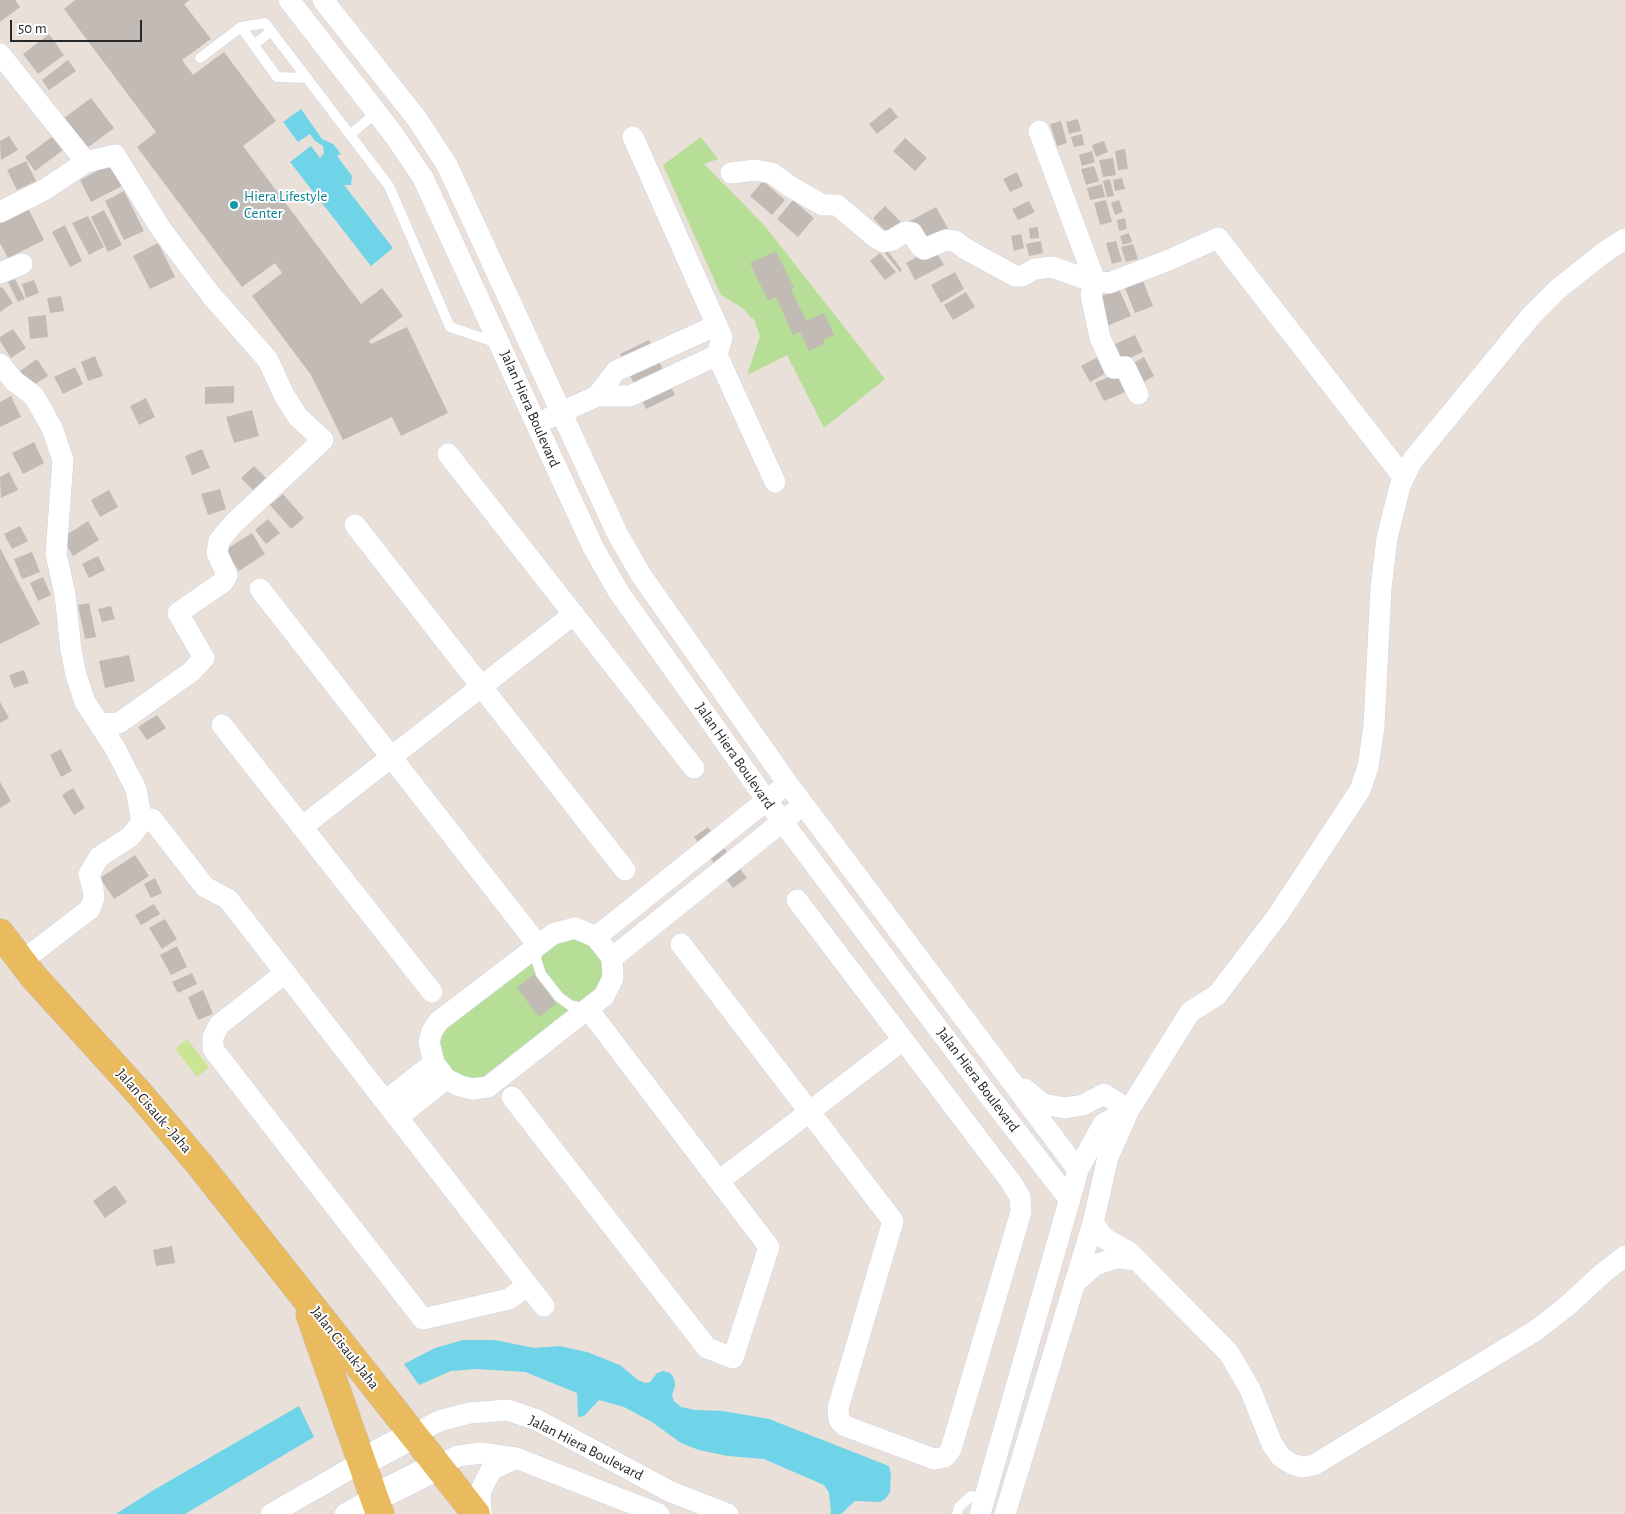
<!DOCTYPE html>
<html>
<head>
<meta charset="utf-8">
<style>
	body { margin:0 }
	#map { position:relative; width:1625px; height:1514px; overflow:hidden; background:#e9e0d9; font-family:"Alegreya Sans",sans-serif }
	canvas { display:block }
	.scale { position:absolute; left:10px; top:20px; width:132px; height:22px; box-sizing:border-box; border:2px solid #272727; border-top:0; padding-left:6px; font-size:15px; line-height:18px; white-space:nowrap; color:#272727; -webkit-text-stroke:4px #fff; paint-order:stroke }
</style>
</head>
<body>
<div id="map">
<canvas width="1625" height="1514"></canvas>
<div class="scale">50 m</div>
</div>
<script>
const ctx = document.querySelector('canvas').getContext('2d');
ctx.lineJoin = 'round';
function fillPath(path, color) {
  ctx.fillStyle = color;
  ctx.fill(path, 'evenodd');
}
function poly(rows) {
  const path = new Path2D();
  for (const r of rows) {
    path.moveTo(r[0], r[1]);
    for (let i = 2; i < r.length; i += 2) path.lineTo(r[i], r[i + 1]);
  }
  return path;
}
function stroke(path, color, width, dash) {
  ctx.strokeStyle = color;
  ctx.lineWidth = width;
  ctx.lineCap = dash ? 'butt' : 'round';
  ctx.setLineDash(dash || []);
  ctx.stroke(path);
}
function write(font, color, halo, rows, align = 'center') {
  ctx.font = font + ' "Alegreya Sans",sans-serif';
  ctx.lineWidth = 4;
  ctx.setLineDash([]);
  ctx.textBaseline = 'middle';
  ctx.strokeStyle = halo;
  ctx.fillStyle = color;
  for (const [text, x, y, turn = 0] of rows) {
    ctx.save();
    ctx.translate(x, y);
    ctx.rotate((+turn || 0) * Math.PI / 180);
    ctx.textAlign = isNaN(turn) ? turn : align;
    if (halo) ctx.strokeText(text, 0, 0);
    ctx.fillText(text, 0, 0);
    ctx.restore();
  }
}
const green = poly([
	[701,137,718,159,704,164,764,225,885,379,824,428,787,355,747,375,760,336,754,320,741,307,721,295,663,165],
	[571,936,592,946,603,962,602,984,487,1077,477,1081,456,1074,445,1063,437,1038,445,1025,549,946]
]);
const pitch = poly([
	[187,1039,209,1067,197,1077,175,1049]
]);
const water = poly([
	[301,109,322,139,333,144,341,154,337,156,352,176,351,185,344,185,393,248,371,266,290,162,311,146,320,158,324,153,323,146,315,141,310,134,298,142,283,122],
	[463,1340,495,1340,534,1348,559,1346,587,1352,620,1365,638,1380,645,1383,650,1382,657,1373,663,1371,670,1373,674,1378,675,1386,672,1395,674,1401,681,1407,695,1410,723,1411,769,1419,889,1466,891,1475,890,1492,886,1498,880,1502,855,1501,841,1514,830,1514,831,1511,829,1493,824,1485,764,1459,728,1456,699,1450,681,1443,652,1422,624,1407,599,1400,584,1416,578,1417,577,1393,525,1372,477,1369,451,1371,419,1385,404,1364,435,1348],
	[299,1406,314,1437,185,1514,116,1514,152,1491]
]);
const building = poly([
	[0,0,15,0,20,7,0,22],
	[75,0,190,0,184,4,211,39,182,60,193,75,224,52,276,121,243,146,361,304,382,288,403,316,369,341,371,344,407,327,448,413,401,436,392,417,343,440,311,375,252,296,282,273,275,263,242,287,137,147,156,132,64,9],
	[49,34,64,55,38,74,23,54],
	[68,60,76,71,49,90,42,80],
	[91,98,114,128,87,148,64,118],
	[890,107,898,117,877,134,869,124],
	[1078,119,1081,131,1069,134,1066,122],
	[1061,121,1067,143,1057,146,1050,124],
	[1082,134,1084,145,1074,147,1071,137],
	[9,136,18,150,1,160,0,141],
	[53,136,63,150,35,171,25,157],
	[905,138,927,158,915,171,893,151],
	[1104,141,1108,152,1096,157,1092,145],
	[1125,149,1128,169,1118,170,1115,151],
	[1092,151,1095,162,1082,166,1079,155],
	[1113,158,1116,175,1103,177,1099,160],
	[26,161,36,181,17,190,7,170],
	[111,164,122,186,91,202,80,180],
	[1094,166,1099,181,1086,185,1081,169],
	[1017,172,1023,186,1010,192,1003,179],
	[1122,178,1125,189,1115,191,1113,180],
	[1110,179,1114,196,1107,197,1103,181],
	[763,181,785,200,772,215,750,196],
	[1102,184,1105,197,1090,200,1087,188],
	[124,191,144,231,124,240,105,201],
	[793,200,814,218,798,237,777,219],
	[1106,200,1112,222,1100,225,1094,203],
	[1119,200,1123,212,1115,215,1111,203],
	[1029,201,1035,212,1018,220,1012,209],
	[27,206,44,240,8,258,0,243,0,220],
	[885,206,903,224,890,236,873,218],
	[936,207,950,232,924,246,910,221],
	[104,210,122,245,108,252,91,217],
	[88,216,104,247,89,255,72,223],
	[1125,218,1127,229,1119,231,1117,220],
	[65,225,82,261,70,267,52,232],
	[1038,227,1039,238,1030,239,1029,228],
	[1129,233,1132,242,1123,245,1120,236],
	[1021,234,1024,248,1014,251,1011,236],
	[1041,241,1043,253,1029,256,1026,244],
	[1116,241,1122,261,1112,264,1106,243],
	[158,243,175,277,150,289,133,256],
	[1133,244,1138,259,1126,262,1121,247],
	[934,248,944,265,915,280,906,263],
	[887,250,902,270,900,272,884,252],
	[776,251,794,288,791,289,806,321,824,313,834,335,823,340,824,344,809,351,800,332,793,335,776,297,768,301,750,263],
	[880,253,896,272,885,280,870,261],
	[955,272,964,289,941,303,931,285],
	[1141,276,1153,306,1135,313,1123,283],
	[15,279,25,299,18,302,8,282],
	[34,280,39,293,26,298,22,284],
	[2,287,13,303,0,312,0,288],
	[1119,289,1131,316,1107,326,1096,299],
	[966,292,975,307,953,320,944,305],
	[61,296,64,311,50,313,47,298],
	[46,315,48,337,30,339,28,317],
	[13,329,26,348,11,358,0,341,0,337],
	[1135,335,1143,352,1116,364,1108,347],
	[649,340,675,395,646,409,620,354],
	[1102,355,1110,371,1090,382,1081,366],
	[95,356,103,376,88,381,81,362],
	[1144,357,1154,376,1140,384,1130,365],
	[37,359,48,376,30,387,20,371],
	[75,367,83,384,63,394,54,377],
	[1122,371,1130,390,1104,401,1095,383],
	[234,386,234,403,205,404,205,387],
	[11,396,21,417,0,427,0,402],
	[146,398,155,417,139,425,130,406],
	[252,410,259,436,234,443,226,417],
	[34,442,44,463,23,474,12,453],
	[202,449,210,468,192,475,185,456],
	[254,466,266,478,253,490,241,478],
	[9,472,18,490,1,498,0,477],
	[220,489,226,509,208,515,201,494],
	[109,490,118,507,100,517,91,500],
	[283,494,304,518,291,529,270,505],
	[268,519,280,533,266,544,255,530],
	[88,521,99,540,73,556,62,538],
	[20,526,28,541,12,549,4,534],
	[252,533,265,554,239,571,225,550],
	[0,548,40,624,0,644],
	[32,552,40,572,22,579,14,559],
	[98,556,105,570,89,578,82,564],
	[43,577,51,595,38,601,30,583],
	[89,603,96,637,85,639,78,605],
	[111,606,115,619,102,622,98,609],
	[129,655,135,681,105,688,99,661],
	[24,670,29,683,14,688,9,675],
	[0,702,9,718,0,723],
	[157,715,166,728,147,740,138,727],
	[61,749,72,771,61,777,50,755],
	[0,782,11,801,0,808],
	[73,788,85,808,74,815,62,795],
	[708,827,747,878,733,888,694,837],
	[135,855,149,876,114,899,100,878],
	[155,878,162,893,151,898,144,884],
	[154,904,160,914,141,925,135,915],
	[165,919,177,939,162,949,149,928],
	[177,946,187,967,171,975,160,955],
	[192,973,197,984,178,993,172,982],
	[534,974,556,1004,539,1017,517,988],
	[203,990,213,1014,198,1020,188,997],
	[115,1185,127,1202,105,1218,93,1201],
	[172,1246,175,1263,156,1266,153,1250]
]);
const lane = poly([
	[241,27,277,77,307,78],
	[254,45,271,31],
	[200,58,241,27,265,23,389,186,450,327,497,343],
	[350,135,377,112],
	[538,948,536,959,541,974,559,997,570,1005,587,1009],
	[957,1514,959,1507,971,1496,984,1500]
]);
const street = poly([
	[289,0,394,135,423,178,593,547,618,591,767,801,986,1092,1070,1200],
	[323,0,417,119,447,165,617,533,641,575,788,784,1078,1170],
	[0,54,86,162],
	[1039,131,1095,281,1091,295,1100,338,1114,368,1125,367,1138,394],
	[633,137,722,337,717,355,775,482],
	[731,173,755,170,772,173,791,187,823,205,837,205,876,238,883,242,892,240,905,232,912,233,920,246,924,249,946,240,955,241,964,248,1015,276,1022,276,1035,269,1052,267,1086,279,1109,283,1169,260,1218,238,1404,478],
	[0,212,44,190,86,162,115,155,161,229,211,295,268,360,284,395,298,417,323,440,233,524,219,541,217,553,227,575,223,582,178,613,204,658,191,672,119,723,99,724],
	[0,273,22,264],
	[0,364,14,381,34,396,52,428,63,460,56,554,65,594,71,650,76,675,85,702,115,748,136,789,142,822,130,837,99,857,89,874,93,889,94,898,90,909,22,961],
	[597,396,616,371,717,325],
	[549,418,597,396,630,396,717,355],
	[448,454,694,768],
	[355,525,625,870],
	[260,589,538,945],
	[222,725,432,992],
	[152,819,205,887,228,899,544,1306],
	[302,827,574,614],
	[575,928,596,937,612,958,613,978,604,996,488,1087,472,1089,460,1086,446,1079,434,1063,429,1042,432,1031,439,1021,553,934,575,928],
	[596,937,777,792],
	[681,944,893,1221,838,1408,839,1420,845,1426,934,1459,945,1457,951,1449,1021,1212,1020,1197,1011,1182,797,900],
	[612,958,793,813],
	[285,973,219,1025,213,1037,213,1049,306,1169,423,1319,509,1299,528,1285],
	[1025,1089,1043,1104,1065,1108,1083,1105,1104,1094,1129,1110],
	[512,1097,707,1348,733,1358,769,1247,588,1009],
	[385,1101,434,1063],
	[398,1117,446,1079],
	[719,1181,903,1040],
	[1093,1223,1104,1238,1129,1252,1229,1353,1250,1389,1272,1444,1281,1457,1292,1464,1302,1467,1314,1465,1535,1331,1566,1307,1603,1273,1625,1256],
	[1074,1284,1095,1265,1116,1258,1137,1260],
	[413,1435,439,1421,469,1413,508,1410,537,1420,671,1492,728,1514],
	[438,1466,458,1456,481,1453,516,1458,659,1514],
	[271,1514,362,1462],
	[345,1514,374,1498],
	[481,1514,480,1492,491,1470,516,1458],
	[980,1514,1078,1170,1103,1124,1129,1110],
	[1005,1514,1093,1223,1108,1157,1129,1110,1190,1012,1217,995,1278,915,1360,790,1368,767,1374,726,1381,588,1387,538,1400,486,1412,461,1531,316,1558,289,1606,251,1625,239]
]);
const secondary = poly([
	[362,1462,413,1435],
	[374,1498,438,1466]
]);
const primary = poly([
	[0,933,33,976,139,1093,200,1165,476,1514],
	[310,1315,380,1514]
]);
const markers = [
	[234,205,5,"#0f9aa8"]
];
const cultureNames = [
	["Hiera Lifestyle",244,196],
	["Center",244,213]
];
const streetNames = [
	["Jalan Hiera Boulevard",530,409,66],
	["Jalan Hiera Boulevard",735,756,55],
	["Jalan Hiera Boulevard",978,1080,53],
	["Jalan Cisauk - Jaha",154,1111,49],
	["Jalan Cisauk-Jaha",345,1348,52],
	["Jalan Hiera Boulevard",586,1448,27]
];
fillPath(green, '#b6de97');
fillPath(pitch, '#cae593');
fillPath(water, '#6fd4e8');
fillPath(building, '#c1bab5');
stroke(lane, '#ced3df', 11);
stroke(street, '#ced3df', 22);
stroke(secondary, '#ced3df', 29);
stroke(primary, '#bebebe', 29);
stroke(lane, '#fff', 10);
stroke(street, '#fff', 21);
stroke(secondary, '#fff', 28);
stroke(primary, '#e9ba5e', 28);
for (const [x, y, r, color] of markers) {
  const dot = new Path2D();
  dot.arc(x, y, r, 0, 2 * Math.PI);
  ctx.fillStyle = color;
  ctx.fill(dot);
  stroke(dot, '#fff', 2);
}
write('15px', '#0d838f', '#fff', cultureNames, 'left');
write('15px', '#272727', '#fff', streetNames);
</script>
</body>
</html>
